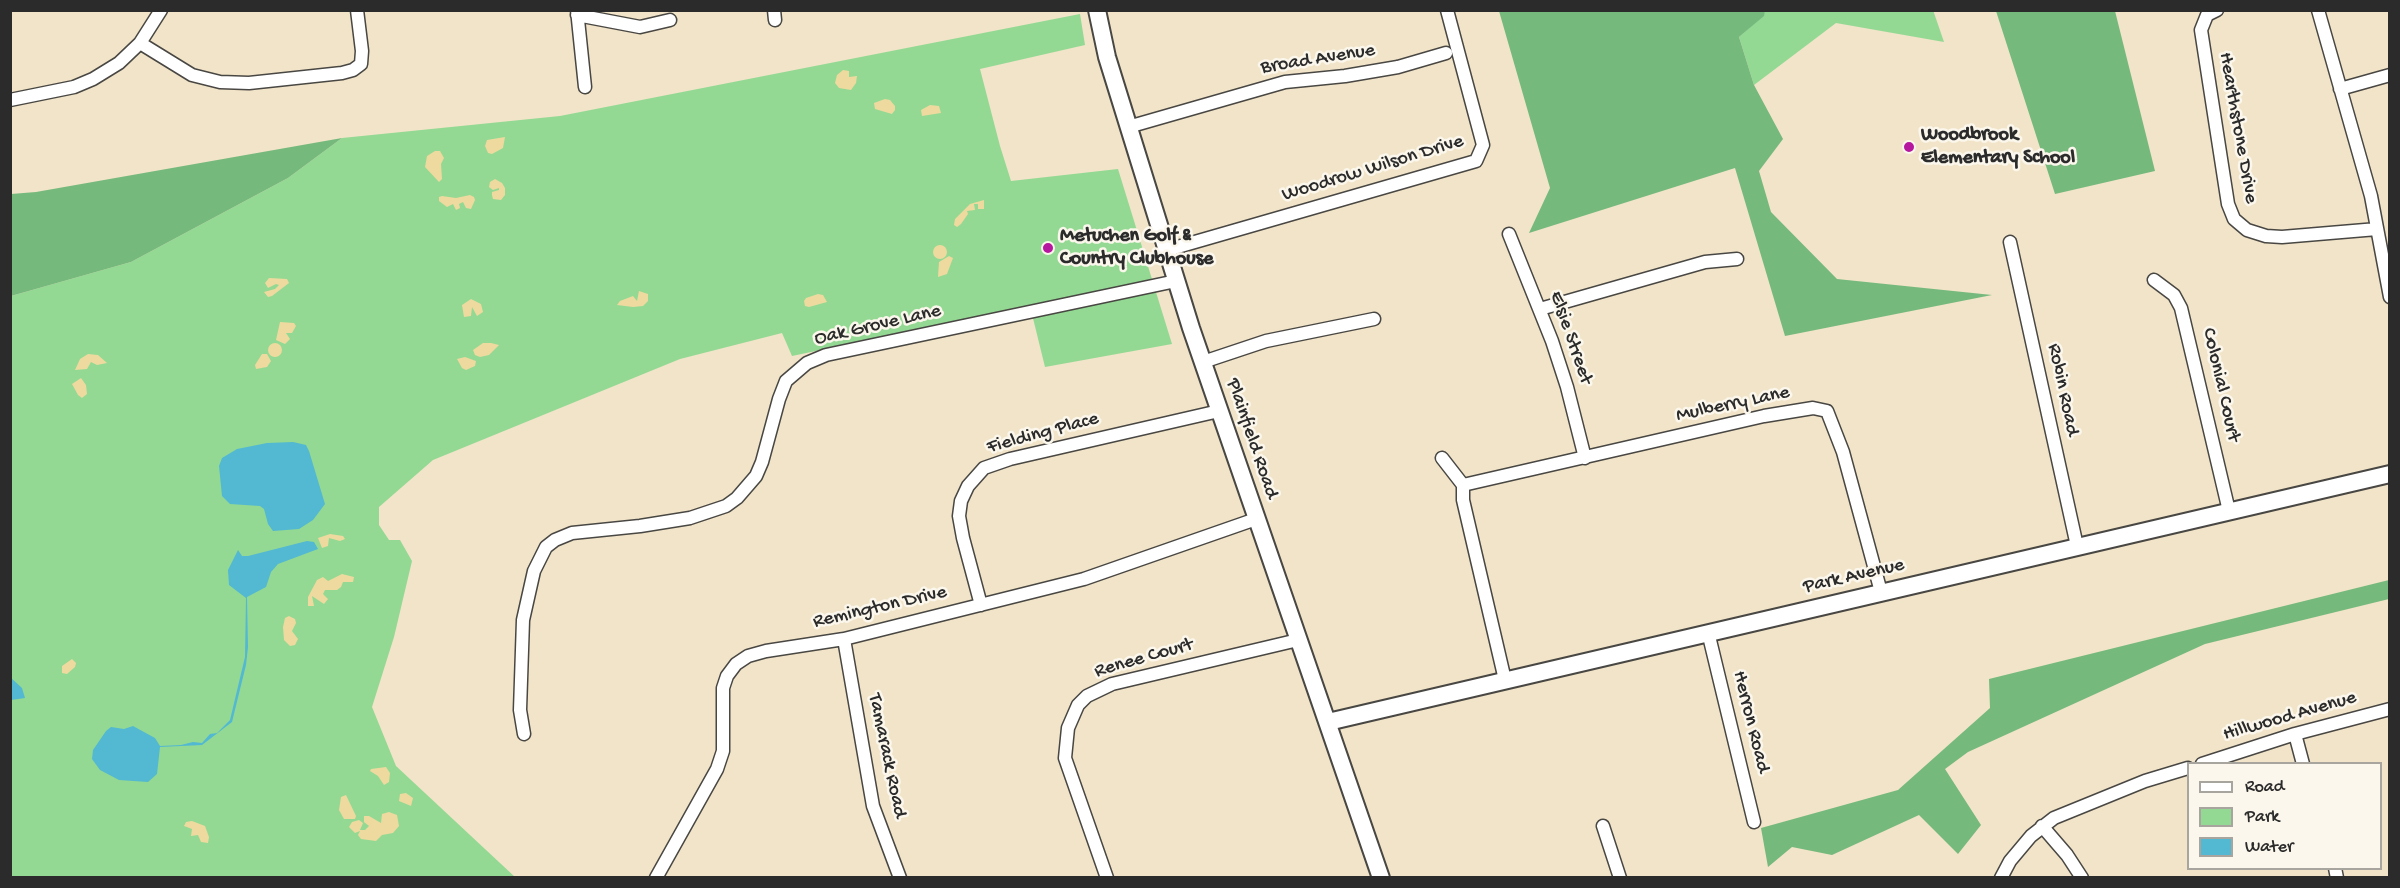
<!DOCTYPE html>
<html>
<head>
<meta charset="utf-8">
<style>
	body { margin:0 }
	#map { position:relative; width:2400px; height:888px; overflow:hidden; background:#f1e4c8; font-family:"Gochi Hand",sans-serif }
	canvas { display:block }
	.frame { position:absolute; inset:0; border:12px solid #2b2b2b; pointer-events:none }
	.legend { position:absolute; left:2187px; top:762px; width:195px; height:108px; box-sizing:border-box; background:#fbf7ec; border:2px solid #a8a59f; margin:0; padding:8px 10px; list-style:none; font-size:18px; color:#2b2b2b }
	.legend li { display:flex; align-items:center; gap:12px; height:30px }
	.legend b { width:30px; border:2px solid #a8a59f }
</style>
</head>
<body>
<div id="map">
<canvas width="2400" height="888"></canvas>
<div class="frame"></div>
<ul class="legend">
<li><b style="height:8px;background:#fff"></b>Road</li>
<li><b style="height:16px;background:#93d993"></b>Park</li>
<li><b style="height:16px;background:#53b8d1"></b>Water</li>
</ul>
</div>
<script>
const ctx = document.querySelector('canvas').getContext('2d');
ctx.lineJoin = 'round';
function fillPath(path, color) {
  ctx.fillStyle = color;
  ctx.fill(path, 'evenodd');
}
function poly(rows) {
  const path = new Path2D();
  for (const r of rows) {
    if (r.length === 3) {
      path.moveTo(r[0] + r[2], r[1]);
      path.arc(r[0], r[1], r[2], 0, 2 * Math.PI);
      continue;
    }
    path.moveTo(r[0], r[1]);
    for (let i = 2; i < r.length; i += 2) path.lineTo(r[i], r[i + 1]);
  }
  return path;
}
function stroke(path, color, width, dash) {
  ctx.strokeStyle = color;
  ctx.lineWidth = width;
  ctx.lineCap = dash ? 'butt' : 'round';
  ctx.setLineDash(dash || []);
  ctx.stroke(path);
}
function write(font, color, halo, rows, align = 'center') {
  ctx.font = font + ' "Gochi Hand",sans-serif';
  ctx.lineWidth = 5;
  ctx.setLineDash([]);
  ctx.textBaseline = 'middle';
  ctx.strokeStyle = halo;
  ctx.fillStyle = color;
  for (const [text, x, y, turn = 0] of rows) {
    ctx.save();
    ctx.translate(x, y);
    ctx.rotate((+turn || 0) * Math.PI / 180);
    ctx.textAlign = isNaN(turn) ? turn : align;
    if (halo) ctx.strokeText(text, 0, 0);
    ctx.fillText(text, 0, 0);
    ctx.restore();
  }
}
const green = poly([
	[1933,10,1944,42,1836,23,1754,85,1739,37,1763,16,1765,11],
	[1080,14,1085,45,980,69,1000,146,1011,181,1118,169,1172,344,1045,367,1030,306,792,356,782,333,680,359,433,460,379,507,379,525,389,540,400,540,412,561,394,637,372,707,396,766,515,877,11,877,11,296,131,262,288,178,342,138,560,116]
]);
const forest = poly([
	[1499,11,1765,11,1764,16,1739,37,1754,85,1783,139,1759,171,1771,212,1837,279,1992,295,1785,336,1735,168,1529,233,1550,188],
	[1996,11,2115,11,2155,171,2055,194],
	[342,138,288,178,131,262,11,296,11,194,36,192],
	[2389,580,2389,599,2205,644,1968,752,1945,769,1981,825,1958,854,1919,815,1832,855,1792,847,1768,867,1761,828,1898,790,1990,708,1989,679]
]);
const sand = poly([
	[843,70,849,71,849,77,857,76,856,83,851,90,839,88,835,83,837,75],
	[885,99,890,100,895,106,895,110,892,114,875,109,874,103],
	[930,105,939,106,941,113,922,116,921,110],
	[505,137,503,148,492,154,488,153,485,146,487,140],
	[435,151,440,151,444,158,441,164,442,179,439,182,425,167,427,156],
	[495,179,502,183,505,188,505,195,501,200,493,199,492,195,492,192,499,190,499,188,493,190,489,187,490,182],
	[470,195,474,197,475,200,471,209,466,208,463,202,459,204,460,208,456,210,453,204,447,207,439,201,439,197,442,196,456,198],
	[984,200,984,209,978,209,978,204,974,204,975,210,967,211,968,214,961,224,957,227,954,225,955,219,970,204],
	[940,252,7],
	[949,256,953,258,947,274,938,277,939,262],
	[269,278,287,279,289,283,272,296,268,297,264,292,275,289,279,285,276,284,268,288,265,283],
	[639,291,648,294,648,301,643,306,633,307,617,305,620,301,633,296,637,301],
	[818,294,823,295,827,302,809,307,805,306,804,301,806,298],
	[471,299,481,304,483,312,477,316,472,307,471,316,464,317,462,305],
	[280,322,294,323,296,326,292,333,286,333,290,339,285,344,276,340],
	[483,343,491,343,499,345,489,355,480,357,475,355,473,350],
	[275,350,7],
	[88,354,98,355,107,363,97,365,91,362,87,369,75,370,80,359],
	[262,354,267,354,271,361,267,367,256,369,255,365],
	[465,357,476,361,475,366,466,370,462,368,457,359],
	[81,378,86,385,87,394,82,398,78,395,72,384],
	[330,534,343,536,345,539,340,541,329,538,328,546,322,548,318,538],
	[342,574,354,577,353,582,343,582,341,587,337,590,325,590,323,594,328,599,324,604,312,596,314,606,308,606,308,597,317,580,323,577,328,581],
	[289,616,295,619,296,623,292,631,298,639,295,645,290,646,284,640,283,627,285,618],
	[72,659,76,663,75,667,67,674,62,673,62,666],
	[386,767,390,773,389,782,384,785,378,776,370,771,371,769],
	[406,793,413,798,411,806,399,801,400,794],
	[346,795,356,816,355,819,344,819,339,810,341,797],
	[389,812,397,815,399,826,393,833,382,835,376,841,361,839,358,835,360,831,355,833,349,827,352,822,359,820,363,823,360,830,365,830,369,826,364,822,364,816,369,816,381,823,382,814],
	[192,821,205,826,209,837,208,843,201,842,198,835,191,836,192,829,184,826,186,822]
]);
const water = poly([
	[293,442,306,445,309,451,325,504,313,520,299,529,273,531,268,524,264,509,260,506,230,504,222,496,219,466,222,458,237,449,267,443],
	[307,541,314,542,318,549,278,564,271,572,266,587,247,597,248,647,246,665,232,722,202,745,160,747,157,774,148,782,119,780,100,770,92,759,93,750,106,731,111,727,124,729,133,726,155,738,160,746,181,745,193,742,202,743,210,734,217,733,230,720,245,657,246,598,229,585,228,570,238,550,242,556,248,556],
	[10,677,22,688,25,698,11,700]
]);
const street = poly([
	[577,10,585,87],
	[774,10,775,20],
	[2217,10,2207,15,2201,30,2228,204,2234,219,2247,230,2266,236,2282,237,2377,229],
	[2318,10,2371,196,2390,297],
	[577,15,640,27,670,20],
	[140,43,192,75,220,82,249,83,342,73,353,70,361,64,362,51,357,10],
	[2340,89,2390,75],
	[10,100,74,87,93,79,119,63,140,43,161,10],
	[1128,127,1285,82,1345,76,1398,67,1446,53],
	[1509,234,1552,341,1567,387,1585,458],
	[2010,242,2077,546],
	[1167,250,1476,161,1483,145,1447,10],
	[2154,280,2174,295,2181,308,2229,511],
	[1540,309,1705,262,1737,259],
	[1203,362,1266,341,1374,319],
	[1442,458,1463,485],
	[981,605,963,538,959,516,961,501,968,486,984,468,1010,459,1219,411],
	[1708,632,1754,822],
	[844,639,873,806,900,878],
	[1505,680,1463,500,1463,485,1764,416,1813,408,1827,411,1843,452,1881,592],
	[524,734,520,710,523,620,534,571,546,547,555,540,572,533,640,526,690,518,726,506,737,498,756,476,762,462,779,399,786,381,807,363,826,355,1176,281],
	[2295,734,2303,764],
	[2202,764,2295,734,2390,709],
	[1603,826,1620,878],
	[2042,826,2067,855,2082,878],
	[2335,868,2337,878],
	[656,878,717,769,723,751,723,688,727,676,736,664,748,656,766,651,844,639,1084,579,1256,519],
	[1107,878,1065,758,1068,728,1078,705,1087,696,1112,684,1298,640],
	[2001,878,2010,861,2031,836,2054,818,2145,781,2188,768]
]);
const secondary = poly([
	[1097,10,1107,57,1191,328,1381,878],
	[1328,722,2390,474]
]);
const markers = [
	[1909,147,6,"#b5179e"],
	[1048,248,6,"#b5179e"]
];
const streetNames = [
	["Broad Avenue",1318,60,-9],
	["Hearthstone Drive",2237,128,80],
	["Woodrow Wilson Drive",1373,169,-17],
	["Oak Grove Lane",878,326,-13],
	["Elsie Street",1570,338,71],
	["Colonial Court",2220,385,77],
	["Robin Road",2062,390,78],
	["Mulberry Lane",1733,405,-12],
	["Fielding Place",1043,434,-15],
	["Plainfield Road",1251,439,71],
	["Park Avenue",1854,577,-13],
	["Remington Drive",880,608,-13],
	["Renee Court",1144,659,-16],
	["Hillwood Avenue",2290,717,-16],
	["Herron Road",1750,722,76],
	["Tamarack Road",886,756,78]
];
const poiNames = [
	["Woodbrook",1921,136],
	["Elementary School",1921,159],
	["Metuchen Golf &",1060,237],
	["Country Clubhouse",1060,260]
];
fillPath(green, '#93d993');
fillPath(forest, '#76b97d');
fillPath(sand, '#eeda9e');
fillPath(water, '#53b8d1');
stroke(street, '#494743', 15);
stroke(secondary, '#494743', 20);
stroke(street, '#fff', 12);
stroke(secondary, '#fff', 16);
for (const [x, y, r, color] of markers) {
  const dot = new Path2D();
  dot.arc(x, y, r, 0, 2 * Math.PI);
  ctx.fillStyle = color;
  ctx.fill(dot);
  stroke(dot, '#fbf7ec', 2);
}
write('20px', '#2b2b2b', '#fbf7ec', streetNames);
write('bold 20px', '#2b2b2b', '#fbf7ec', poiNames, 'left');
</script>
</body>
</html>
